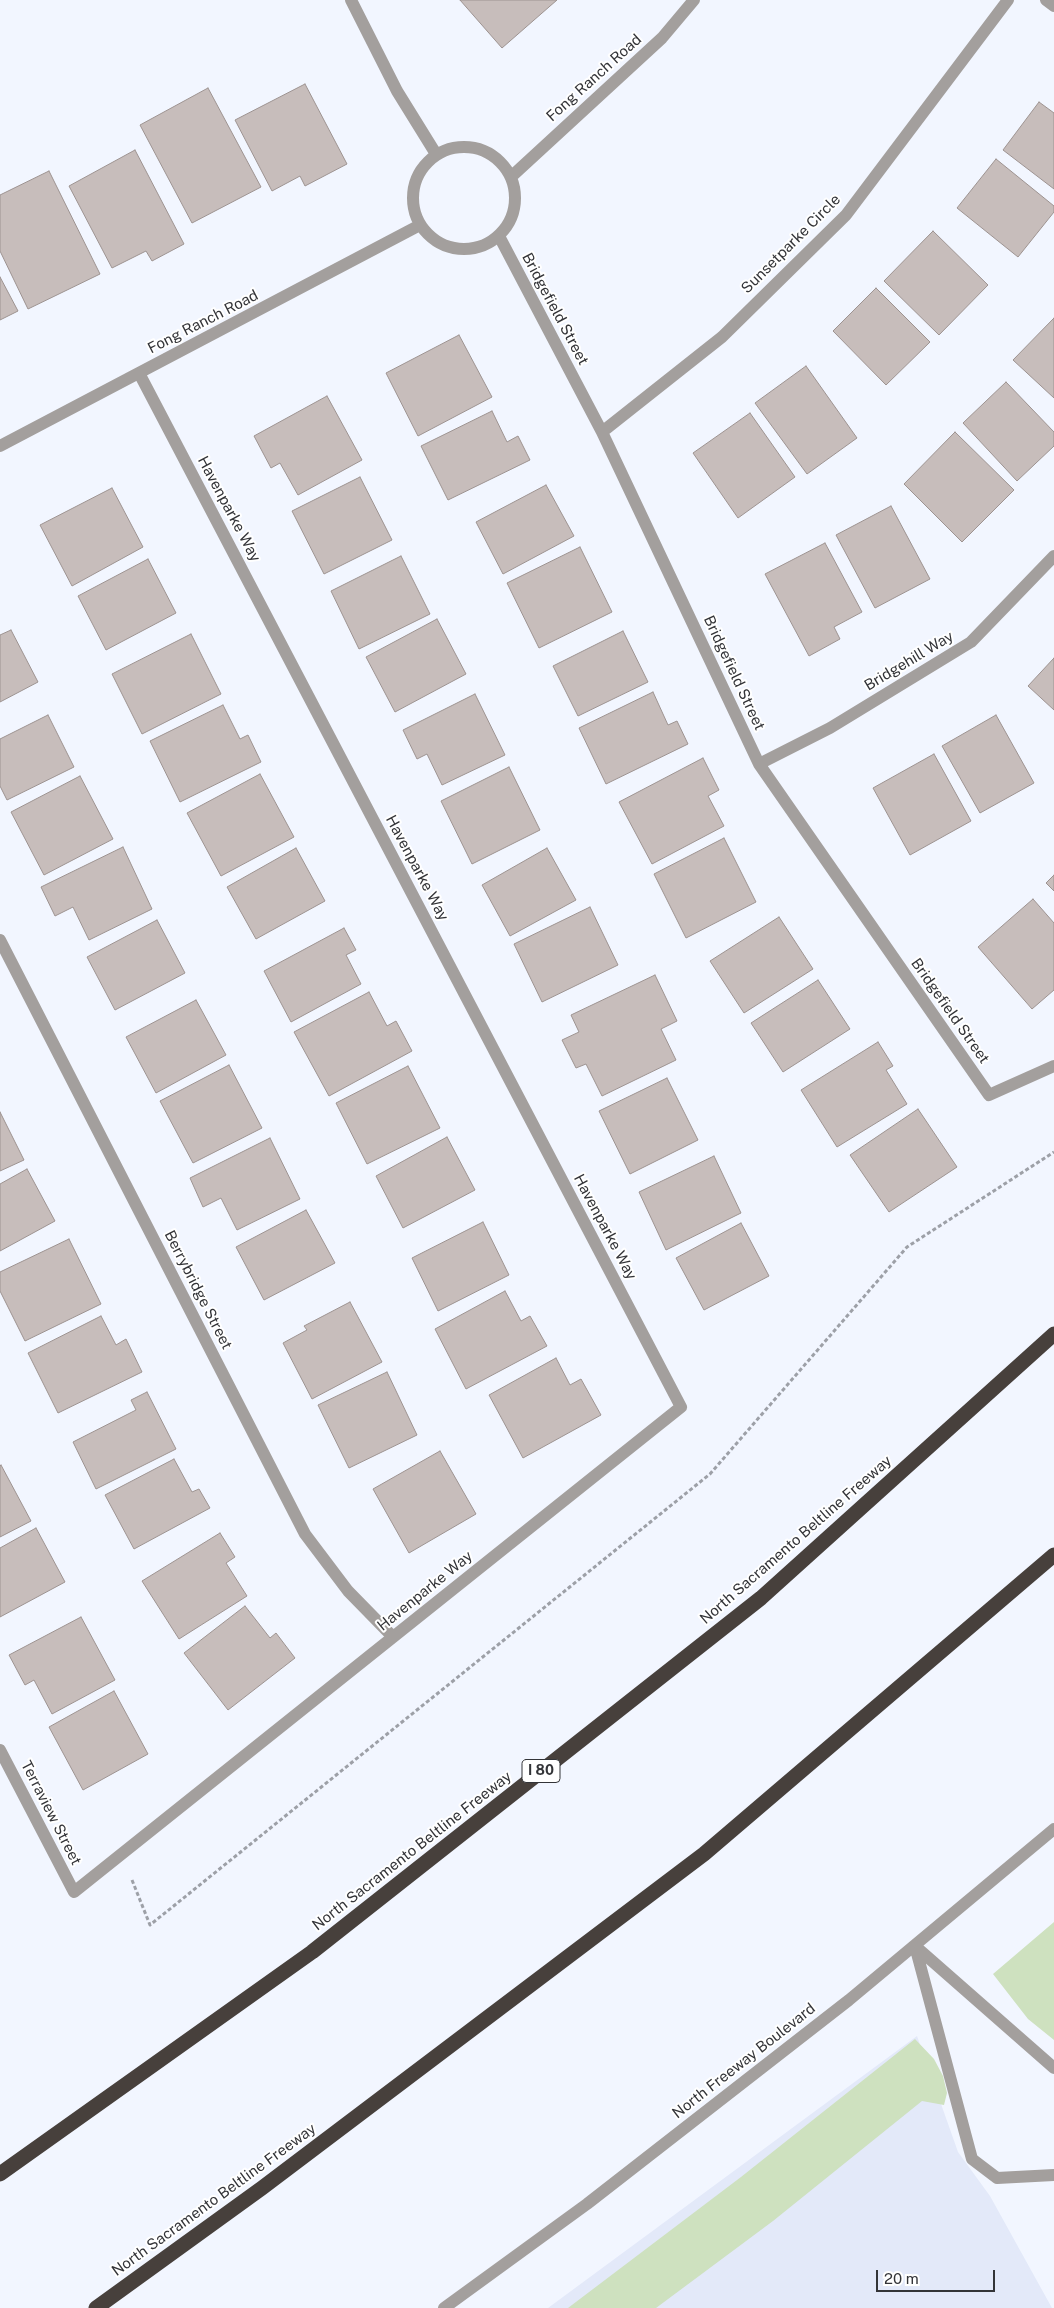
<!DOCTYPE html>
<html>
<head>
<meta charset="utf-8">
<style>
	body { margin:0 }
	#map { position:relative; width:1054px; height:2308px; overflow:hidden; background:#f2f6ff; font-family:"Public Sans",sans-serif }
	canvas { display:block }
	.scale { position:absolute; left:876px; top:2270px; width:119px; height:22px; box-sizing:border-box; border:2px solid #333438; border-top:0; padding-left:6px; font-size:15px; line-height:18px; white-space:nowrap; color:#333438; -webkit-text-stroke:4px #fff; paint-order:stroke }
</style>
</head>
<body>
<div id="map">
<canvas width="1054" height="2308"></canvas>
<div class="scale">20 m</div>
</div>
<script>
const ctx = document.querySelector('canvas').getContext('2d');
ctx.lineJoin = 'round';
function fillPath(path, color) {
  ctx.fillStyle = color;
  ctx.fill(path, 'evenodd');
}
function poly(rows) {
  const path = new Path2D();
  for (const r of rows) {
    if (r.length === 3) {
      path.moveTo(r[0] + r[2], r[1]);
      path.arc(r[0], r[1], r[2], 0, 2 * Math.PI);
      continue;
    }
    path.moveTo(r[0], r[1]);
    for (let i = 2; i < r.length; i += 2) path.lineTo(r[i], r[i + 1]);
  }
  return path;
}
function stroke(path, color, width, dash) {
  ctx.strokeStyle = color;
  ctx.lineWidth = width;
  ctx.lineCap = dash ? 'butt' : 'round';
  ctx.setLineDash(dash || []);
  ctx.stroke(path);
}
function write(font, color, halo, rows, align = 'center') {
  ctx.font = font + ' "Public Sans",sans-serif';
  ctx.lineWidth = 4;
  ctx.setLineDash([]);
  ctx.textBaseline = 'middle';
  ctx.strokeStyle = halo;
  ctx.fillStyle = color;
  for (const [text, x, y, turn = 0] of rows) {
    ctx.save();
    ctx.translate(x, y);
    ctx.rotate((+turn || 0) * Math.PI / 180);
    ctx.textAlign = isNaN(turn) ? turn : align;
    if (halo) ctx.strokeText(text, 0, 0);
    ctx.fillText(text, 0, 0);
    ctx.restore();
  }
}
const built = poly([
	[917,2036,958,2152,990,2196,1052,2308,548,2308]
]);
const green = poly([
	[1054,1922,1054,2040,1028,2019,993,1974],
	[915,2039,934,2059,943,2076,947,2093,944,2105,922,2101,773,2221,656,2308,568,2308,741,2177]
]);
const building = poly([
	[460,0,557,0,502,48,460,0],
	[305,84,347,164,305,186,300,176,272,191,235,120,305,84],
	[208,88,261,187,192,223,140,125,208,88],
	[1039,102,1054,113,1054,189,1003,150,1039,102],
	[135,150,184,244,152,261,146,251,112,268,69,186,135,150],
	[996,159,1054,206,1054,212,1018,257,957,208,996,159],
	[49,171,100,274,28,309,0,251,0,195,49,171],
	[933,231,988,285,939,335,884,281,933,231],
	[0,277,18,311,0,320,0,277],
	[876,288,930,342,886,385,833,331,876,288],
	[1054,318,1054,398,1013,360,1054,318],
	[459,335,492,397,418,436,386,373,459,335],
	[806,366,857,438,807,474,755,403,806,366],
	[1006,382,1054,432,1054,446,1017,481,963,423,1006,382],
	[327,396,362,460,298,495,280,463,271,468,254,436,327,396],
	[492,411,507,442,518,436,530,460,448,500,421,446,492,411],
	[750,413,795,477,738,518,693,453,750,413],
	[955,432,1014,490,962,542,904,484,955,432],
	[360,477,392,540,324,574,292,511,360,477],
	[546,485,574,536,503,574,476,522,546,485],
	[112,488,143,547,72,586,40,525,112,488],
	[891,506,930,579,875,608,836,535,891,506],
	[825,543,862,612,834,627,840,639,809,656,765,574,825,543],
	[580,547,612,612,539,648,507,583,580,547],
	[401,556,430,614,359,649,331,591,401,556],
	[148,559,176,613,106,650,78,596,148,559],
	[437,619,466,674,395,712,366,657,437,619],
	[11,630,38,682,0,702,0,635,11,630],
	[623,631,648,682,578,716,553,666,623,631],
	[191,634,221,694,142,734,112,674,191,634],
	[1054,658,1054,710,1028,686,1054,658],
	[653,692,668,725,677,721,688,744,606,784,579,728,653,692],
	[475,694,505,755,442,785,427,754,417,759,403,730,475,694],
	[223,705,240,739,248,735,261,762,180,802,150,741,223,705],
	[48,715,74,767,7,800,0,786,0,739,48,715],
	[996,715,1034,783,980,813,942,746,996,715],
	[934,754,971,821,910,855,873,788,934,754],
	[703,758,719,790,708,796,724,826,652,864,619,802,703,758],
	[509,767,540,830,472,864,441,801,509,767],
	[260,774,294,837,221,876,187,813,260,774],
	[80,776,113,839,44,875,11,812,80,776],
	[724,838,756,902,686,938,654,874,724,838],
	[123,847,152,909,89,940,73,907,55,916,41,887,123,847],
	[296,848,325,901,256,939,227,887,296,848],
	[547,848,576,900,510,936,482,885,547,848],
	[1054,875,1054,891,1046,883,1054,875],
	[1033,899,1054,923,1054,990,1032,1009,978,947,1033,899],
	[590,907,618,965,542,1002,514,944,590,907],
	[779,917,813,969,744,1013,710,961,779,917],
	[157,920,185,973,115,1010,87,957,157,920],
	[344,928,356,950,346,955,361,984,291,1022,264,971,344,928],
	[655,975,677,1021,661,1029,676,1060,602,1096,586,1064,576,1068,562,1040,579,1032,571,1015,655,975],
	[818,980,850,1029,783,1072,751,1023,818,980],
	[369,992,387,1026,396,1021,412,1051,329,1096,294,1032,369,992],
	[196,1000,226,1055,156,1093,126,1037,196,1000],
	[878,1042,893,1066,886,1070,907,1104,837,1147,801,1090,878,1042],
	[229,1065,262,1128,193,1163,160,1101,229,1065],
	[408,1066,440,1128,367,1164,336,1103,408,1066],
	[667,1078,698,1140,630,1174,599,1111,667,1078],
	[918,1109,957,1167,889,1212,850,1155,918,1109],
	[0,1112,24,1160,0,1171,0,1112],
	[447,1137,475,1190,403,1228,376,1176,447,1137],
	[270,1138,300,1199,237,1230,221,1198,203,1207,190,1178,270,1138],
	[714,1156,741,1213,666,1250,639,1192,714,1156],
	[27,1169,55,1221,0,1251,0,1184,27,1169],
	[306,1210,335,1263,264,1300,236,1247,306,1210],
	[483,1222,509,1275,438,1311,412,1258,483,1222],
	[741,1223,769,1276,704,1310,676,1258,741,1223],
	[69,1239,101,1304,25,1341,0,1291,0,1272,69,1239],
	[505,1291,521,1321,530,1316,547,1346,466,1389,435,1329,505,1291],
	[350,1302,382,1362,312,1399,283,1343,307,1330,304,1326,350,1302],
	[101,1316,116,1345,126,1339,142,1372,58,1413,28,1353,101,1316],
	[556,1358,570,1385,581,1379,601,1415,523,1458,489,1395,556,1358],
	[387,1372,417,1435,349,1468,318,1405,387,1372],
	[147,1392,176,1449,96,1489,73,1442,136,1410,131,1400,147,1392],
	[440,1451,476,1514,409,1553,373,1489,440,1451],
	[174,1459,192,1492,199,1489,210,1508,134,1549,105,1495,174,1459],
	[1,1465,31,1521,0,1537,0,1466,1,1465],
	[36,1528,65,1582,0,1617,0,1548,36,1528],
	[220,1533,235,1557,226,1563,247,1596,179,1639,142,1581,220,1533],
	[245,1606,270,1638,276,1633,295,1658,228,1710,184,1653,245,1606],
	[81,1617,115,1680,52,1714,34,1680,25,1685,9,1655,81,1617],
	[114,1691,148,1754,83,1790,49,1727,114,1691]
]);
const path = poly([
	[132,1880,150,1925,710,1474,907,1247,1054,1152]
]);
const minor = poly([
	[351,0,397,91,436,154],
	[1046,0,1054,6],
	[464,198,51],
	[512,176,662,38,694,0],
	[499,236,602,432,759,764,989,1095,1054,1066],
	[602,432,722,337,846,215,1008,0],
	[0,446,420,225],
	[759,764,830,728,971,642,1054,556],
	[0,940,305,1534,348,1591,393,1637],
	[0,1750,74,1892,681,1407,139,373],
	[915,1946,972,2159,997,2178,1054,2175],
	[915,1946,1054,2068],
	[444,2308,587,2204,849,2000,1054,1829]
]);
const highway = poly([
	[0,2174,312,1952,761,1598,1054,1334],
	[96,2308,262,2188,704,1854,1054,1555]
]);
const shields = [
	[541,1771,38]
];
const shieldNames = [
	["I 80",541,1771]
];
const streetNames = [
	["Fong Ranch Road",594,78,-42],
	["Sunsetparke Circle",791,244,-45],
	["Bridgefield Street",555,309,62],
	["Fong Ranch Road",203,322,-27],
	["Havenparke Way",229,509,62],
	["Bridgehill Way",909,661,-31],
	["Bridgefield Street",734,673,65],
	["Havenparke Way",417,868,62],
	["Bridgefield Street",950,1011,55],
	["Havenparke Way",605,1227,62],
	["Berrybridge Street",198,1290,63],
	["North Sacramento Beltline Freeway",796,1540,-41],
	["Havenparke Way",425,1591,-39],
	["Terraview Street",51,1813,63],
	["North Sacramento Beltline Freeway",412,1851,-38],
	["North Freeway Boulevard",744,2061,-38],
	["North Sacramento Beltline Freeway",214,2200,-36]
];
fillPath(built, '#e3e9f9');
fillPath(green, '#cee1bf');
fillPath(building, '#c7bdbb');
stroke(building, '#9d9391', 1);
stroke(path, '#9da0a7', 3, [4, 2.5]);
stroke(minor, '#a39f9d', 12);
stroke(highway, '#47403c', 15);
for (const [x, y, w] of shields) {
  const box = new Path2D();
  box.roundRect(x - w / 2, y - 11.5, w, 23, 4);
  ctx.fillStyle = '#fff';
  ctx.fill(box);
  stroke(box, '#333438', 1);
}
write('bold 14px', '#333438', null, shieldNames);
write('15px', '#333438', '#fff', streetNames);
</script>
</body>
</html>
